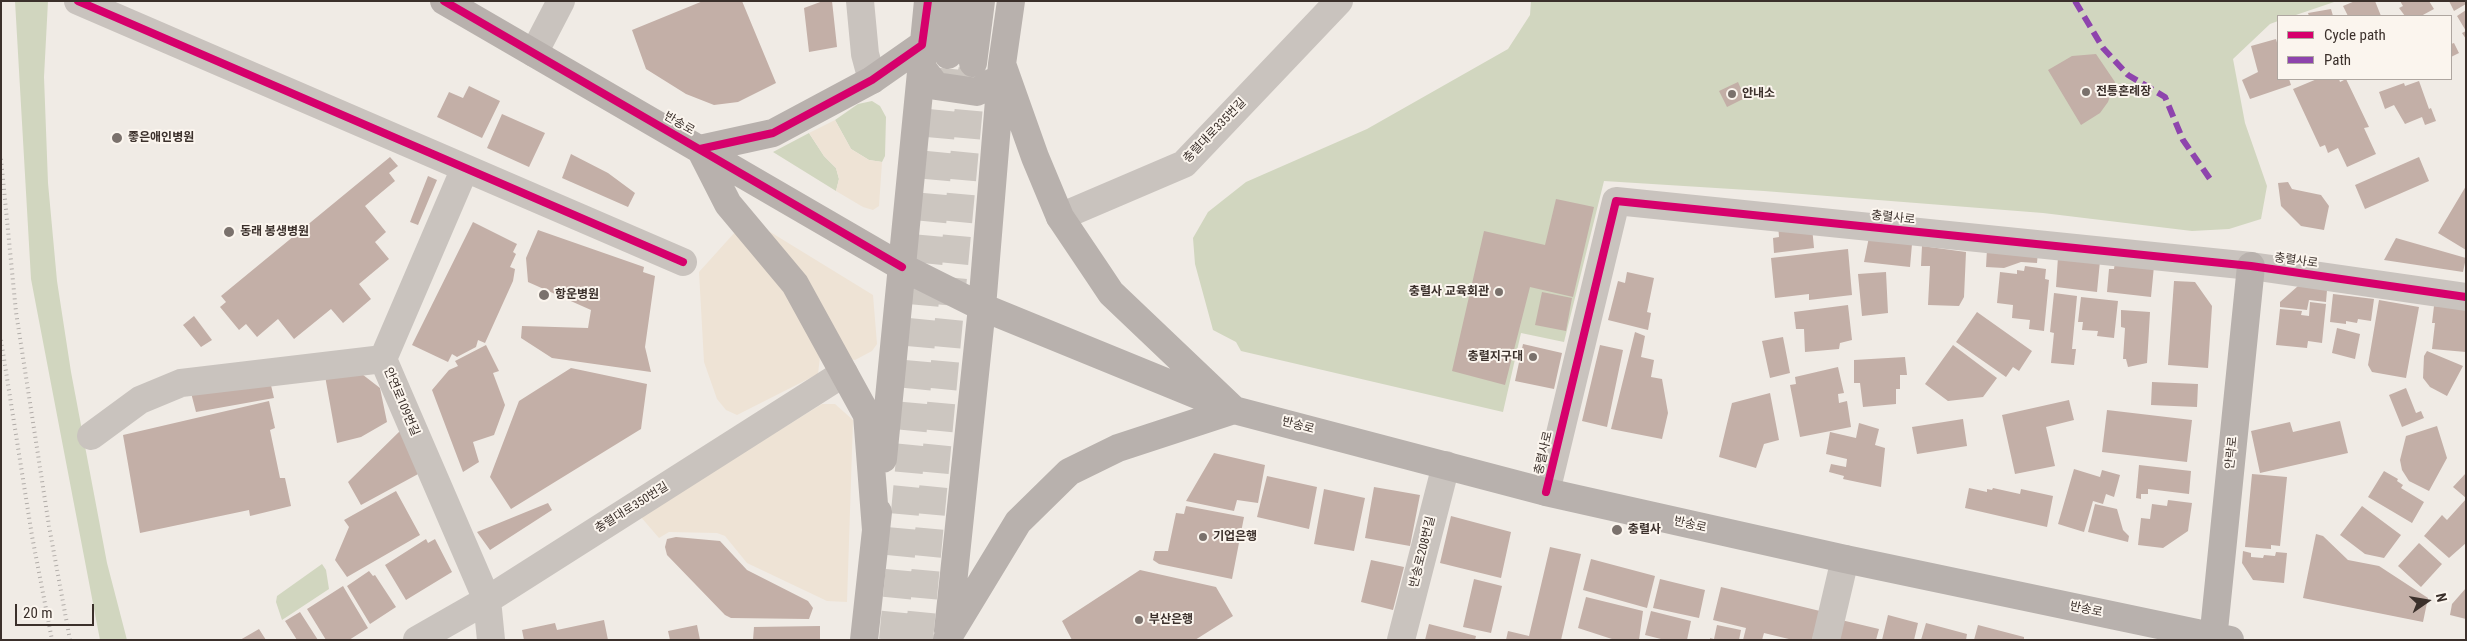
<!DOCTYPE html>
<html>
<head>
<meta charset="utf-8">
<style>
	body { margin:0 }
	#map { position:relative; width:2467px; height:641px; overflow:hidden; background:#f0ebe5; font-family:"Roboto Condensed",sans-serif }
	canvas { display:block }
	.frame { position:absolute; inset:0; border:2px solid #3b302b; pointer-events:none }
	.legend { position:absolute; left:2277px; top:15px; width:175px; height:65px; box-sizing:border-box; background:#fbf5ee; border:1px solid #aea6a0; margin:0; padding:6px 9px; list-style:none; font-size:15px; color:#3b302b }
	.legend li { display:flex; align-items:center; gap:10px; height:25px }
	.legend b { width:25px; border:1px solid #aea6a0 }
	.north { position:absolute; left:2402px; top:576px; width:50px; height:50px; -webkit-text-stroke:4px #fbf5ee; paint-order:stroke; rotate:77deg; font-size:14px; font-weight:700; line-height:20px; text-align:center; color:#3b302b }
	.north::after { content:''; display:block; margin:auto; width:18px; height:22px; background:#3b302b; clip-path:polygon(50% 0,100% 100%,50% 72%,0 100%) }
	.scale { position:absolute; left:15px; top:604px; width:79px; height:22px; box-sizing:border-box; border:2px solid #3b302b; border-top:0; padding-left:6px; font-size:15px; line-height:18px; white-space:nowrap; color:#3b302b; -webkit-text-stroke:4px #fbf5ee; paint-order:stroke }
</style>
</head>
<body>
<div id="map">
<canvas width="2467" height="641"></canvas>
<div class="frame"></div>
<ul class="legend">
<li><b style="height:6px;background:#d6006c"></b>Cycle path</li>
<li><b style="height:6px;background:#8e44ad"></b>Path</li>
</ul>
<div class="north">N</div>
<div class="scale">20 m</div>
</div>
<script>
const ctx = document.querySelector('canvas').getContext('2d');
ctx.lineJoin = 'round';
function fillPath(path, color) {
  ctx.fillStyle = color;
  ctx.fill(path, 'evenodd');
}
function poly(rows) {
  const path = new Path2D();
  for (const r of rows) {
    path.moveTo(r[0], r[1]);
    for (let i = 2; i < r.length; i += 2) path.lineTo(r[i], r[i + 1]);
  }
  return path;
}
function stroke(path, color, width, dash) {
  ctx.strokeStyle = color;
  ctx.lineWidth = width;
  ctx.lineCap = dash ? 'butt' : 'round';
  ctx.setLineDash(dash || []);
  ctx.stroke(path);
}
function write(font, color, halo, rows, align = 'center') {
  ctx.font = font + ' "Roboto Condensed","Noto Sans KR",sans-serif';
  ctx.lineWidth = 4;
  ctx.setLineDash([]);
  ctx.textBaseline = 'middle';
  ctx.strokeStyle = halo;
  ctx.fillStyle = color;
  for (const [text, x, y, turn = 0] of rows) {
    ctx.save();
    ctx.translate(x, y);
    ctx.rotate((+turn || 0) * Math.PI / 180);
    ctx.textAlign = isNaN(turn) ? turn : align;
    if (halo) ctx.strokeText(text, 0, 0);
    ctx.fillText(text, 0, 0);
    ctx.restore();
  }
}
const green = poly([
	[15,1,48,1,44,77,48,183,57,281,71,372,107,563,127,640,100,640,31,279],
	[1531,1,2337,1,2293,16,2278,16,2278,21,2270,24,2233,59,2245,123,2267,186,2261,219,2229,229,2192,231,2043,213,1764,191,1604,181,1564,342,1521,333,1503,412,1241,351,1236,342,1213,330,1195,264,1193,238,1208,212,1246,182,1367,129,1508,49,1530,15],
	[872,101,880,106,886,117,885,156,882,162,869,160,851,149,835,120,858,104],
	[809,133,824,156,836,168,839,179,836,191,773,152],
	[322,564,326,570,329,589,282,620,276,602,277,596]
]);
const plaza = poly([
	[835,120,851,149,869,160,882,162,879,206,873,210,863,207,836,191,839,179,836,168,824,156,809,133],
	[754,222,873,295,877,344,872,351,855,360,849,359],
	[736,231,780,280,821,348,818,374,737,415,726,410,717,399,704,362,699,272],
	[822,404,835,404,853,420,847,602,827,601,747,563,725,536,717,533,669,532,659,538,640,516]
]);
const building = poly([
	[703,1,742,1,776,83,738,102,714,105,686,94,646,69,632,30],
	[823,1,832,1,837,47,809,52,804,8],
	[2355,1,2375,1,2381,16,2348,16,2343,6],
	[2400,1,2429,1,2434,9,2421,16,2405,16,2399,8,2403,6],
	[2449,1,2466,1,2466,4,2454,11],
	[2331,9,2333,16,2309,16,2308,13],
	[2466,10,2466,39,2462,33,2466,31,2457,16],
	[2276,39,2278,46,2278,79,2289,79,2291,85,2250,99,2242,80,2258,72,2251,46],
	[2454,43,2459,53,2451,57,2451,44],
	[2096,54,2115,82,2108,102,2100,113,2081,125,2048,70,2072,56],
	[2317,79,2339,79,2340,82,2346,79,2369,127,2364,128,2376,154,2347,167,2338,148,2328,153,2325,145,2320,147,2293,89],
	[2419,81,2429,109,2431,108,2436,121,2425,125,2422,117,2405,124,2394,105,2385,109,2379,92,2404,83,2405,86],
	[1738,82,1745,98,1727,107,1719,91],
	[469,86,500,101,482,138,437,117,449,92,463,98],
	[502,114,545,133,529,167,487,148],
	[571,154,608,173,635,193,628,207,562,178],
	[390,157,398,166,389,173,395,181,365,206,386,232,375,242,389,259,359,284,371,299,343,323,331,309,294,339,278,319,257,337,246,324,239,330,220,307,226,302,221,296],
	[2419,157,2429,181,2365,209,2355,185],
	[428,176,437,180,418,225,410,222],
	[2288,182,2292,189,2321,195,2329,206,2324,230,2301,226,2281,206,2278,183],
	[2466,186,2466,250,2438,233],
	[1556,199,1594,207,1573,297,1530,287,1505,385,1452,371,1484,231,1545,245],
	[473,222,517,244,513,252,516,254,510,267,515,269,513,281,485,343,478,340,476,347,457,357,452,354,448,362,412,345],
	[1778,224,1812,227,1814,248,1774,253,1773,238,1779,237],
	[538,230,644,267,643,272,655,276,645,347,651,372,552,358,521,338,522,326,588,328,591,310,528,282,526,258],
	[1869,237,1912,244,1910,267,1864,262],
	[2396,238,2466,258,2463,272,2384,260],
	[1922,246,1966,252,1964,297,1959,306,1928,305,1930,266,1921,266],
	[1848,249,1852,295,1809,300,1809,294,1775,298,1771,258],
	[1987,249,2038,251,2037,263,2021,262,2004,268,1986,267],
	[2058,257,2100,261,2097,292,2056,287],
	[2115,262,2154,266,2151,297,2107,292,2109,269,2114,269],
	[2025,266,2046,269,2045,279,2049,280,2044,331,2029,329,2030,320,2012,318,2013,305,1997,303,2000,272,2017,274,2017,270,2024,271],
	[1627,272,1654,278,1647,312,1651,313,1648,330,1608,320,1618,281,1625,283],
	[1886,272,1888,313,1862,316,1858,274],
	[2174,281,2195,282,2212,306,2208,368,2168,365],
	[2298,286,2327,290,2326,302,2309,300,2307,310,2280,307,2280,302],
	[1542,292,1572,298,1566,331,1535,325],
	[2054,293,2077,296,2072,349,2076,349,2074,365,2051,363,2054,333,2050,332],
	[2333,294,2374,299,2371,321,2358,319,2357,323,2346,321,2346,324,2330,322],
	[2081,297,2118,301,2114,338,2097,336,2098,331,2082,330,2083,322,2078,322],
	[2379,300,2419,307,2406,378,2372,372,2368,365],
	[2310,302,2326,304,2322,343,2308,341,2307,348,2276,345,2280,309,2302,311,2301,315,2309,316],
	[1848,305,1852,340,1840,343,1839,349,1805,352,1804,329,1796,329,1794,312],
	[2434,306,2466,309,2466,352,2432,349,2435,323,2432,323],
	[2121,310,2150,312,2147,363,2128,367,2126,359,2123,359,2125,328,2121,327],
	[1977,312,2032,351,2019,371,2013,367,2006,377,1956,342],
	[194,316,212,340,201,347,183,325],
	[2337,328,2360,334,2355,359,2332,353],
	[1635,332,1645,336,1641,357,1654,360,1651,377,1662,379,1668,413,1662,439,1611,429],
	[1783,337,1790,373,1770,378,1762,341],
	[1523,344,1562,353,1554,389,1515,381],
	[486,345,499,371,493,373,505,405,494,435,473,442,479,462,463,472,432,390,449,370,458,366,455,361],
	[1600,345,1623,350,1607,427,1582,421],
	[1953,345,1997,378,1983,397,1948,401,1925,384],
	[2427,351,2463,366,2447,396,2430,387,2423,378,2424,356],
	[1905,357,1907,375,1900,375,1900,389,1896,389,1896,404,1863,407,1860,383,1854,383,1854,360],
	[1838,367,1844,393,1838,394,1839,403,1847,401,1851,427,1800,437,1790,385,1796,384,1795,377],
	[571,368,647,384,641,429,511,509,490,477,519,401],
	[358,371,380,388,387,422,361,437,337,443,325,376],
	[270,381,274,398,196,412,190,389],
	[2152,382,2198,384,2197,407,2151,405],
	[2406,388,2416,413,2421,411,2424,418,2402,427,2389,395],
	[1770,393,1779,440,1764,444,1756,468,1719,457,1732,403],
	[2069,400,2074,420,2046,427,2055,466,2015,474,2002,415],
	[269,401,275,428,270,430,280,478,285,478,291,506,250,516,249,510,140,533,123,435],
	[2107,410,2192,420,2187,462,2102,452],
	[1963,419,1967,446,1917,454,1912,427],
	[2340,421,2348,453,2260,473,2251,431,2290,422,2293,432],
	[1859,423,1879,429,1875,445,1885,448,1881,487,1843,479,1844,476,1829,472,1831,464,1846,467,1847,459,1826,454,1830,432,1856,438],
	[2437,426,2447,458,2429,491,2409,481,2402,470,2400,460,2406,436],
	[402,429,420,473,361,505,348,482],
	[1214,453,1265,465,1258,503,1237,500,1234,511,1186,501],
	[2139,465,2191,471,2189,494,2148,489,2148,494,2141,494,2141,499,2136,498],
	[2074,469,2100,477,2102,470,2120,475,2114,497,2106,494,2103,504,2093,501,2084,532,2058,524],
	[2384,471,2398,479,2397,481,2403,485,2401,488,2424,502,2412,523,2368,497],
	[2466,473,2466,498,2453,487],
	[2252,474,2287,477,2280,546,2271,545,2271,549,2245,547],
	[1267,476,1317,487,1309,529,1257,517],
	[1374,487,1420,495,1410,546,1365,538],
	[1969,488,1987,492,1987,489,1992,490,1993,488,2020,494,2021,489,2053,496,2047,527,1965,508],
	[1324,489,1365,498,1354,551,1314,544],
	[396,491,420,535,347,577,335,560,349,527,344,520],
	[2466,499,2466,543,2449,558,2424,536,2442,515,2447,520],
	[2168,500,2192,503,2188,531,2163,548,2138,545,2141,518,2150,519,2152,504,2167,506],
	[548,503,552,510,490,550,477,532],
	[2095,504,2117,509,2123,530,2129,536,2128,542,2088,532],
	[1186,506,1244,517,1232,579,1159,564,1153,560,1155,551,1168,551,1176,513,1184,514],
	[2362,506,2401,535,2384,558,2365,554,2340,535],
	[1451,516,1511,532,1501,578,1440,563],
	[2316,534,2323,536,2348,560,2379,566,2428,598,2423,622,2303,598],
	[676,537,720,541,747,570,808,601,813,608,809,619,731,618,725,615,667,555,665,547,667,539],
	[426,539,428,543,435,539,452,572,406,600,385,565],
	[2419,543,2442,564,2421,587,2398,566],
	[1550,547,1581,554,1561,640,1506,640,1508,631,1529,636],
	[2243,551,2251,553,2251,557,2263,558,2264,555,2275,556,2276,552,2287,553,2284,583,2253,580,2242,563],
	[1591,559,1655,576,1647,608,1583,590],
	[1371,560,1404,567,1393,610,1361,602],
	[1140,570,1216,587,1233,616,1195,640,1072,640,1062,621],
	[369,571,373,576,375,575,396,607,370,624,347,586],
	[1474,579,1502,586,1491,633,1463,627],
	[1660,579,1705,590,1699,618,1653,608],
	[343,586,368,628,349,640,326,640,307,609],
	[1721,587,1820,611,1812,640,1793,640,1764,633,1762,640,1743,640,1746,628,1713,620],
	[2466,588,2466,619,2450,615,2452,604],
	[1586,597,1643,611,1639,640,1615,640,1578,628],
	[1651,611,1691,621,1687,640,1665,640,1645,635],
	[300,612,318,640,297,640,285,621],
	[1888,615,1918,623,1914,640,1882,640],
	[1837,619,1879,629,1876,640,1832,640],
	[604,620,608,640,524,640,522,630,555,623,557,630],
	[1926,623,1967,634,1966,640,1921,640],
	[1429,624,1476,636,1475,640,1425,640],
	[697,625,700,640,670,640,668,631],
	[1717,625,1741,630,1739,640,1710,640,1710,638,1714,639],
	[1978,625,2024,637,2024,640,1974,640],
	[820,626,820,640,753,640,754,627],
	[259,629,266,640,240,640]
]);
const majorTunnel = poly([
	[893,640,948,55],
	[919,640,973,63]
]);
const minor = poly([
	[78,1,683,262],
	[860,1,865,54,872,80],
	[534,53,561,1],
	[465,168,383,359,487,600,491,640],
	[1060,217,1184,164,1339,1],
	[91,436,140,400,181,383,383,359],
	[1546,492,1616,201,2251,266,2466,297],
	[417,640,487,600,844,373],
	[1401,640,1446,465],
	[1826,640,1845,559]
]);
const major = poly([
	[444,1,902,267,982,307,1234,410,1546,492,1845,559,2230,640],
	[948,55,955,1],
	[973,63,981,1],
	[920,65,936,86,977,92,1001,77],
	[883,459,928,1],
	[876,530,867,415,795,284,728,204,700,149,773,133,872,80,922,45],
	[948,631,982,307,1002,64,1011,1],
	[947,639,1018,522,1069,472,1118,448,1234,410,1111,293,1099,275,1060,217,1035,157,1002,64],
	[864,640,878,512],
	[2213,640,2251,266]
]);
const rail = poly([
	[1,159,16,312,49,526,70,640],
	[1,340,32,536,52,640]
]);
const quiet = poly([
	[2075,1,2103,48,2128,75,2165,97,2183,140,2210,179]
]);
const cycleway = poly([
	[78,1,683,262],
	[444,1,902,267],
	[700,149,773,133,872,80,922,45,928,1],
	[1546,492,1616,201,2251,266,2466,297]
]);
const markers = [
	[2086,92,5,"#7a716c"],
	[1732,94,5,"#7a716c"],
	[117,138,6,"#7a716c"],
	[229,232,6,"#7a716c"],
	[1499,292,5,"#7a716c"],
	[544,295,6,"#7a716c"],
	[1533,357,5,"#7a716c"],
	[1617,530,6,"#7a716c"],
	[1203,537,5,"#7a716c"],
	[1139,620,5,"#7a716c"]
];
const poiNames = [
	["전통혼례장",2096,92],
	["안내소",1742,94],
	["좋은애인병원",128,138],
	["동래 봉생병원",240,232],
	["충렬사 교육회관",1489,292,"right"],
	["항운병원",555,295],
	["충렬지구대",1523,357,"right"],
	["충렬사",1628,530],
	["기업은행",1213,537],
	["부산은행",1149,620]
];
const streetNames = [
	["반송로",679,124,30],
	["충렬대로335번길",1215,131,-46],
	["충렬사로",1893,218,6],
	["충렬사로",2296,261,8],
	["안연로109번길",401,402,67],
	["반송로",1298,426,15],
	["충렬사로",1544,453,-77],
	["안락로",2232,453,-84],
	["충렬대로350번길",632,508,-32],
	["반송로",1690,525,13],
	["반송로208번길",1423,552,-76],
	["반송로",2086,610,12]
];
fillPath(green, '#d1d6bf');
fillPath(plaza, '#eee3d5');
fillPath(building, '#c3afa7');
stroke(majorTunnel, '#ccc6c0', 28, [28, 14]);
stroke(minor, '#c9c3be', 28);
stroke(major, '#b8b1ad', 28);
stroke(rail, '#b1aca8', 4, [1, 4]);
stroke(quiet, '#8e44ad', 6, [12, 6]);
stroke(cycleway, '#d6006c', 8);
for (const [x, y, r, color] of markers) {
  const dot = new Path2D();
  dot.arc(x, y, r, 0, 2 * Math.PI);
  ctx.fillStyle = color;
  ctx.fill(dot);
  stroke(dot, '#fbf5ee', 2);
}
write('bold 12px', '#3b302b', '#fbf5ee', poiNames, 'left');
write('12px', '#3b302b', '#fbf5ee', streetNames);
</script>
</body>
</html>
